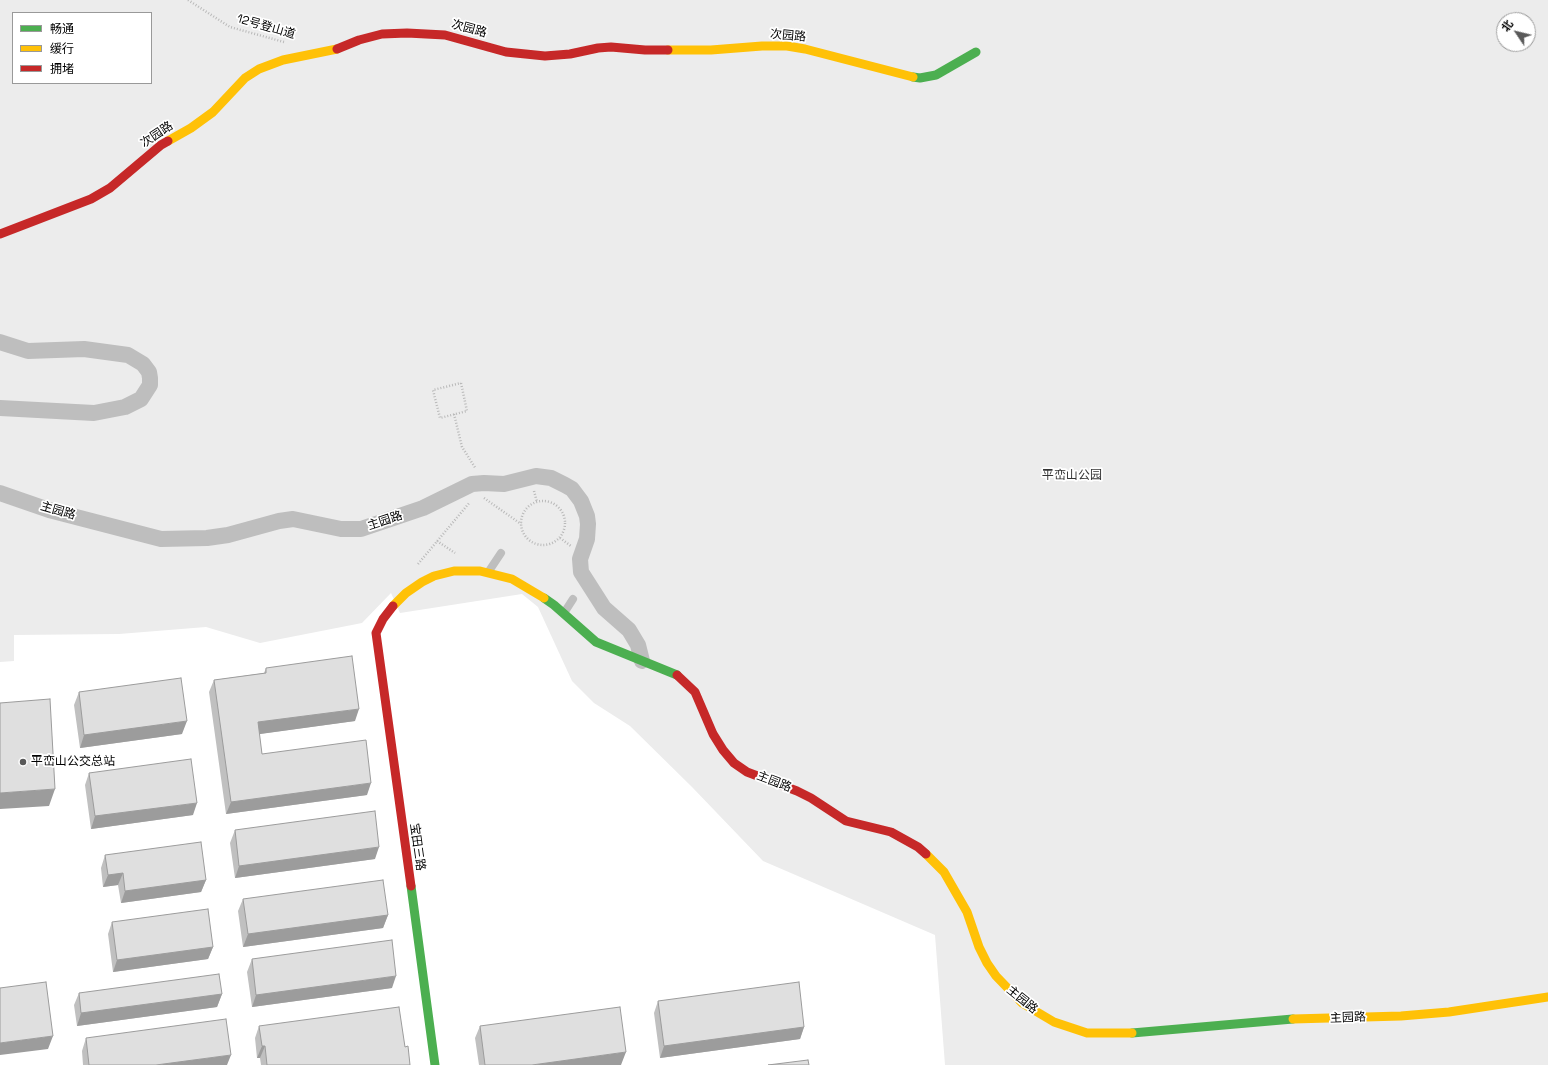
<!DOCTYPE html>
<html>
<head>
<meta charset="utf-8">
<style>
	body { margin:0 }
	#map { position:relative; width:1548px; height:1065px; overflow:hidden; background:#fff; font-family:"Space Grotesk","Noto Sans SC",sans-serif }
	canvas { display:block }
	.legend { position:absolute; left:12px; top:12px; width:140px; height:72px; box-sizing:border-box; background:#fff; border:1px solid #999; margin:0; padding:5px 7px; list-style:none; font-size:12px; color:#000 }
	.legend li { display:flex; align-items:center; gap:8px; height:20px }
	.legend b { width:20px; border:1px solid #999 }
	.north { position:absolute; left:1496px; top:12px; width:40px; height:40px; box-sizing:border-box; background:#fff; border:1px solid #999; border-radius:50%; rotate:305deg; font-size:11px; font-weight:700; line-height:16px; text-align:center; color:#000 }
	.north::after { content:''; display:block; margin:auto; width:14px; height:18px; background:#595959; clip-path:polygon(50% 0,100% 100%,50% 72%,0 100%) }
</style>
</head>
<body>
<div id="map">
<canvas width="1548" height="1065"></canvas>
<ul class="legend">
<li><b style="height:5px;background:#4caf50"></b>畅通</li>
<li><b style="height:5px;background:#ffc107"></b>缓行</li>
<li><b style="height:5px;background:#c62828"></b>拥堵</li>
</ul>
<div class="north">北</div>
</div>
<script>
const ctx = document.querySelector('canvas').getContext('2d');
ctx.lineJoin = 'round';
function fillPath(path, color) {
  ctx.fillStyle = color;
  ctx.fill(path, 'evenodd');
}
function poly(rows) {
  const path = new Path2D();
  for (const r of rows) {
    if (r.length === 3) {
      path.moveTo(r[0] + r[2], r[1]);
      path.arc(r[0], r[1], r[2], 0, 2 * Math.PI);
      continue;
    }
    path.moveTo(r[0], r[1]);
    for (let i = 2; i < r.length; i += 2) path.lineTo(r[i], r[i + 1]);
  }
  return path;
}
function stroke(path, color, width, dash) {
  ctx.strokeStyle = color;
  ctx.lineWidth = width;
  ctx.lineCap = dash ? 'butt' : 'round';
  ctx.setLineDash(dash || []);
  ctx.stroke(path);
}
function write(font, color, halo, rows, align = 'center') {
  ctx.font = font + ' "Space Grotesk","Noto Sans SC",sans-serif';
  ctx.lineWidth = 3.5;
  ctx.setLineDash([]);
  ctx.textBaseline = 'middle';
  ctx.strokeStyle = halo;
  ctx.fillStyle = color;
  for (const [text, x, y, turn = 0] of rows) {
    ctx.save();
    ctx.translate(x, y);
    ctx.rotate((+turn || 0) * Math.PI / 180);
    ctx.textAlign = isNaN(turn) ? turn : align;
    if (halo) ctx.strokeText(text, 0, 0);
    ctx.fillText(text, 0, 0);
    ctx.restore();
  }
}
const green = poly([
	[0,0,1548,0,1548,1065,945,1065,935,935,763,861,692,787,630,726,594,703,572,681,538,607,522,594,400,613,391,593,362,623,260,643,206,627,119,634,14,635,14,661,0,662],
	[13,13,151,13,151,83,13,83],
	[1504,20,1528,20,1528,44,1504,44]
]);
const path = poly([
	[188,0,230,27,284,42],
	[461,383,467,411,440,418,433,390,461,383],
	[454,414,462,447,476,469],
	[534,491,537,502],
	[484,498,521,524],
	[543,523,22],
	[560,538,571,546],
	[437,541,455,553],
	[418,564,470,502]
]);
const lane = poly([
	[489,571,501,553],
	[564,613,573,599]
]);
const street = poly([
	[0,342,28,351,84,349,128,355,143,364,149,372,150,378,150,385,141,399,125,407,94,413,0,408],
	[0,493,49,510,161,539,207,538,228,535,279,521,293,519,341,529,361,529,423,508,472,484,484,483,504,484,536,476,551,478,565,485,572,489,581,501,587,516,588,524,587,539,580,559,581,572,604,608,629,630,638,645,642,661]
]);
const fast = poly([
	[913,77,920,78,936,75,976,52],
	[544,598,554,605,596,642,677,675],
	[411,886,435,1065],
	[1132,1033,1293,1019]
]);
const slow = poly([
	[668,50,711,50,762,46,787,46,805,49,913,77],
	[168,141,191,128,213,112,245,78,259,69,283,60,337,49],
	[393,606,406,593,422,582,434,576,454,571,480,571,512,579,544,598],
	[926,854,944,872,967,912,979,947,987,963,996,976,1022,1003,1054,1022,1087,1033,1132,1033],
	[1293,1019,1401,1016,1449,1012,1548,997]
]);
const jam = poly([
	[337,49,359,40,382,34,407,33,445,35,506,52,545,56,570,54,598,48,611,47,645,50,668,50],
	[0,234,91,199,110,188,161,145,168,141],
	[393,606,383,619,376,633,411,886],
	[677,675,695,692,713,734,723,750,734,763,747,772,797,791,811,798,846,821,891,832,918,847,926,854]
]);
const wall = poly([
	[266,668,355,721,259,734,262,754,367,795,226,814,209,692,214,680,264,673],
	[79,692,182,734,80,748,74,705],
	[89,773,193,815,91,829,85,785],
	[235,830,375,859,235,878,230,843],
	[105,855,206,880,201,892,121,903,118,885,103,887,101,868],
	[243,899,388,915,383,928,243,947,238,911],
	[112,922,213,947,208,959,113,972,108,934],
	[252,959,392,988,252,1007,247,972],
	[79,993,222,994,217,1007,77,1026,74,1005],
	[658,1001,804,1027,800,1039,660,1058,654,1013],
	[259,1026,405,1047,410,1065,261,1065,260,1058,257,1058,255,1038],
	[480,1026,621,1065,479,1065,475,1038],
	[86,1038,227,1065,83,1065,82,1051]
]);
const shadedWall = poly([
	[359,709,355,721,253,735,258,722],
	[187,721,182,734,80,748,84,735],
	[371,783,367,795,226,814,231,802],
	[55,789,49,806,0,809,0,793],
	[197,803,193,815,91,829,95,816],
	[379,847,375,859,235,878,239,866],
	[123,873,118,885,103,887,108,875],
	[206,880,201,892,121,903,125,891],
	[388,915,383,928,243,947,248,934],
	[213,947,208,959,113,972,117,960],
	[396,976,392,988,252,1007,256,995],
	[222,994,217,1007,77,1026,81,1013],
	[804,1027,800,1039,660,1058,664,1046],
	[53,1036,48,1049,0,1055,0,1043],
	[262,1046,265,1046,260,1058,257,1058],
	[626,1052,621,1065,532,1065],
	[231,1055,227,1065,156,1065]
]);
const building = poly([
	[352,656,359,709,258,722,262,754,366,740,371,783,231,802,214,680,266,673,266,668,352,656],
	[181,678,187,721,84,735,79,692,181,678],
	[50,699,55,789,0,793,0,703,50,699],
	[191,759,197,803,95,816,89,773,191,759],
	[375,811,379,847,239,866,235,830,375,811],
	[201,842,206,880,125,891,123,873,108,875,105,855,201,842],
	[383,880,388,915,248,934,243,899,383,880],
	[208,909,213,947,117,960,112,922,208,909],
	[392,940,396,976,256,995,252,959,392,940],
	[219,974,222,994,81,1013,79,993,219,974],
	[46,982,53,1036,0,1043,0,988,46,982],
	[799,982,804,1027,664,1046,658,1001,799,982],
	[399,1007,405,1047,408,1046,410,1065,267,1065,265,1046,262,1046,259,1026,399,1007],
	[620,1007,626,1052,532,1065,485,1065,480,1026,620,1007],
	[226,1019,231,1055,156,1065,89,1065,86,1038,226,1019],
	[808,1060,809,1065,768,1065,808,1060]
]);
const markers = [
	[23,762,4,"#595959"]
];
const streetNames = [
	["12号登山道",266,27,16],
	["次园路",469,29,15],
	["次园路",788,36,5],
	["次园路",157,135,-34],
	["主园路",58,511,16],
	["主园路",385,521,-18],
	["主园路",774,782,21],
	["宝田三路",417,847,82],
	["主园路",1022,1000,39],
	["主园路",1348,1018,-2]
];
const parkNames = [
	["平峦山公园",1072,476]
];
const poiNames = [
	["平峦山公交总站",31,762]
];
fillPath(green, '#ececec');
stroke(path, '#b9b9b9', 2.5, [1, 2]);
stroke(lane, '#bebebe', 8);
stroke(street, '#bebebe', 16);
stroke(fast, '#4caf50', 9);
stroke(slow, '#ffc107', 9);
stroke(jam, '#c62828', 9);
fillPath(wall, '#c0c0c0');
fillPath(shadedWall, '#9c9c9c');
fillPath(building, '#dfdfdf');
stroke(building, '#9c9c9c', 1);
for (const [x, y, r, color] of markers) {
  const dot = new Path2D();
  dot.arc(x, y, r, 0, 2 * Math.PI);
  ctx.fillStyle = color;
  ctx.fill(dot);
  stroke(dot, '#fff', 1.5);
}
write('12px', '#000', '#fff', streetNames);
write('12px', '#333', '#fff', parkNames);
write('12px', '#000', '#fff', poiNames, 'left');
</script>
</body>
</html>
